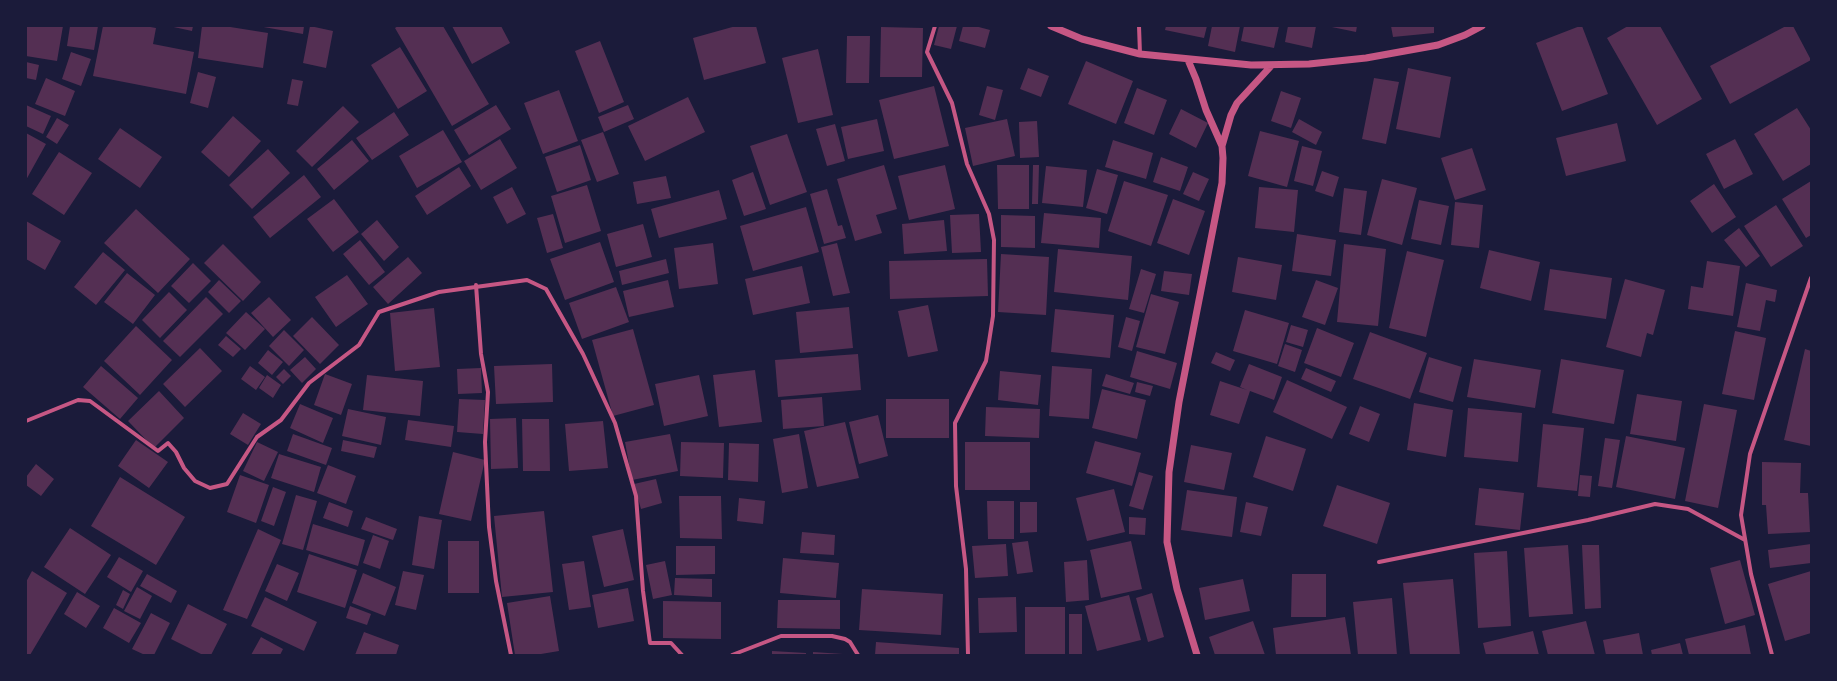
<!DOCTYPE html>
<html>
<head>
<meta charset="utf-8">
<style>
	body { margin:0 }
	#map { position:relative; width:1837px; height:681px; overflow:hidden; background:#1b1b3a; font-family:Quicksand,sans-serif }
	canvas { display:block }
	.frame { position:absolute; inset:0; border:27px solid #1b1b3a; pointer-events:none }
</style>
</head>
<body>
<div id="map">
<canvas width="1837" height="681"></canvas>
<div class="frame"></div>
</div>
<script>
const ctx = document.querySelector('canvas').getContext('2d');
ctx.lineJoin = 'round';
function fillPath(path, color) {
  ctx.fillStyle = color;
  ctx.fill(path, 'evenodd');
}
function poly(rows) {
  const path = new Path2D();
  for (const r of rows) {
    path.moveTo(r[0], r[1]);
    for (let i = 2; i < r.length; i += 2) path.lineTo(r[i], r[i + 1]);
  }
  return path;
}
function stroke(path, color, width, dash) {
  ctx.strokeStyle = color;
  ctx.lineWidth = width;
  ctx.lineCap = dash ? 'butt' : 'round';
  ctx.setLineDash(dash || []);
  ctx.stroke(path);
}
const building = poly([
	[26,26,63,26,57,61,26,56],
	[70,26,98,26,94,50,67,46],
	[103,26,145,26,156,28,153,44,194,52,186,94,93,76],
	[169,26,193,26,192,31],
	[202,26,224,26,268,33,263,68,198,58],
	[258,26,304,26,303,34],
	[310,26,333,31,326,68,303,63],
	[398,26,443,26,489,104,452,126,395,28],
	[452,26,501,26,510,43,472,64],
	[736,26,756,26,766,63,704,80,693,38],
	[939,26,957,26,951,49,934,45],
	[963,26,975,26,990,30,985,48,959,41],
	[1166,26,1207,26,1204,38,1165,30],
	[1212,26,1240,26,1235,52,1208,46],
	[1244,26,1279,26,1274,48,1241,41],
	[1288,26,1316,26,1312,48,1285,42],
	[1327,26,1357,26,1356,32],
	[1391,26,1434,26,1434,33,1393,37],
	[1580,26,1582,26,1608,94,1562,111,1536,43],
	[1628,26,1660,26,1702,99,1657,125,1607,38],
	[1786,26,1793,26,1811,60,1730,104,1710,66],
	[881,27,923,28,922,77,880,77],
	[847,36,870,36,869,83,846,83],
	[600,41,624,102,599,113,575,51],
	[400,47,427,91,398,109,371,65],
	[818,49,833,115,798,123,782,58],
	[71,52,91,59,81,86,62,79],
	[1086,61,1133,81,1116,124,1068,104],
	[26,62,39,65,36,80,26,78],
	[1028,68,1049,76,1041,97,1020,89],
	[1408,68,1451,77,1440,138,1396,129],
	[198,72,216,77,208,108,190,103],
	[46,78,75,91,65,116,35,104],
	[1374,78,1399,82,1386,144,1362,139],
	[292,79,303,81,298,106,287,104],
	[934,86,949,146,894,159,879,100],
	[987,86,1003,90,995,120,979,115],
	[1137,88,1167,100,1154,135,1124,123],
	[559,90,578,141,543,154,524,103],
	[1281,91,1301,98,1291,128,1271,121],
	[688,97,705,132,645,161,628,126],
	[26,105,51,116,43,134,26,126],
	[496,105,511,129,469,155,454,130],
	[628,105,634,119,604,132,598,117],
	[343,106,359,122,312,167,296,151],
	[1797,108,1811,130,1811,164,1783,181,1754,134],
	[1181,109,1208,123,1196,148,1169,134],
	[394,112,409,135,372,160,356,138],
	[233,116,261,141,229,177,201,152],
	[57,118,69,125,57,144,46,137],
	[877,119,884,151,848,159,841,127],
	[1007,119,1015,156,973,166,965,128],
	[1299,119,1322,132,1316,145,1292,132],
	[1037,121,1039,157,1020,158,1019,122],
	[1617,123,1626,161,1566,176,1556,138],
	[835,124,845,161,827,166,816,129],
	[120,128,162,157,140,188,98,159],
	[443,130,462,162,417,188,399,156],
	[1260,131,1299,141,1287,187,1248,176],
	[603,132,619,174,597,182,581,140],
	[26,133,46,144,26,180],
	[787,134,807,192,770,205,750,146],
	[500,139,517,168,481,190,464,161],
	[1735,139,1753,174,1724,189,1706,154],
	[352,140,369,161,334,190,317,169],
	[1113,140,1153,153,1146,179,1105,167],
	[580,145,591,180,557,192,545,157],
	[1302,146,1322,151,1313,186,1294,181],
	[1472,148,1486,190,1455,200,1441,158],
	[268,149,290,173,252,209,229,185],
	[59,152,92,173,64,215,32,194],
	[1161,157,1188,167,1180,191,1153,182],
	[884,165,897,209,876,215,882,233,855,241,837,179],
	[945,165,955,209,909,220,898,176],
	[997,165,1029,165,1029,209,998,209],
	[1033,165,1039,165,1038,204,1032,204],
	[1046,166,1087,170,1083,207,1042,203],
	[459,167,471,186,427,215,415,196],
	[1097,169,1118,175,1107,214,1086,208],
	[1322,171,1339,177,1333,197,1315,191],
	[753,172,766,209,744,216,732,180],
	[1193,172,1209,179,1199,201,1183,194],
	[304,175,321,197,270,238,253,217],
	[666,176,671,198,637,204,633,182],
	[1382,179,1417,188,1402,245,1367,235],
	[1124,181,1168,195,1151,246,1108,231],
	[1811,181,1811,235,1806,238,1782,199],
	[1714,184,1736,217,1712,233,1690,201],
	[587,185,601,231,565,243,551,196],
	[512,187,526,214,507,224,493,197],
	[1259,187,1298,190,1294,232,1255,228],
	[1344,188,1367,191,1361,235,1339,232],
	[827,189,838,226,842,225,846,238,824,244,810,194],
	[719,190,727,219,659,238,651,209],
	[334,199,359,232,333,252,307,219],
	[1173,199,1205,211,1189,255,1157,243],
	[1419,200,1449,206,1441,245,1411,239],
	[1455,202,1483,205,1479,248,1451,245],
	[1776,205,1803,246,1771,267,1744,226],
	[806,207,819,252,753,271,740,226],
	[136,209,190,259,158,293,104,243],
	[1044,213,1101,218,1099,248,1041,243],
	[553,214,563,248,547,253,537,218],
	[979,214,981,252,952,253,950,215],
	[1001,215,1035,216,1035,248,1001,247],
	[377,220,399,247,384,261,361,234],
	[944,220,947,251,904,254,902,224],
	[26,221,61,241,45,270,26,259],
	[643,224,652,257,616,267,607,234],
	[1739,228,1760,256,1746,267,1724,240],
	[1297,234,1336,240,1331,276,1292,271],
	[360,240,385,272,369,285,343,254],
	[600,242,614,282,565,300,550,259],
	[713,243,718,284,679,289,674,248],
	[837,243,850,293,833,296,821,247],
	[223,244,261,282,243,301,204,263],
	[1344,244,1386,249,1378,326,1337,322],
	[1058,249,1132,256,1128,300,1054,292],
	[1489,250,1540,262,1531,301,1480,288],
	[1407,251,1444,260,1426,337,1389,328],
	[103,252,125,270,96,305,74,287],
	[1001,254,1049,257,1046,315,998,312],
	[408,257,422,273,388,304,373,287],
	[1238,257,1282,265,1276,300,1232,292],
	[666,259,669,273,622,285,619,271],
	[987,259,988,296,890,299,889,261],
	[1707,261,1740,266,1733,316,1688,309,1691,286,1703,288],
	[193,263,211,281,189,303,171,286],
	[802,266,810,303,753,315,745,279],
	[1141,269,1156,274,1144,313,1129,309],
	[1550,269,1612,278,1606,319,1544,310],
	[1164,271,1192,274,1189,295,1161,291],
	[127,273,155,295,133,324,104,302],
	[347,275,368,304,336,327,315,297],
	[1625,279,1665,290,1653,335,1647,333,1641,357,1606,347],
	[219,280,241,301,229,313,208,292],
	[668,280,674,307,629,317,623,291],
	[1316,280,1338,288,1325,325,1302,317],
	[1746,283,1777,290,1775,302,1766,300,1760,331,1737,327],
	[616,287,629,322,582,339,569,303],
	[169,292,187,310,160,338,142,320],
	[1151,294,1179,302,1165,354,1136,347],
	[206,297,223,314,180,357,163,341],
	[269,297,291,320,273,337,251,313],
	[928,305,938,351,908,357,898,311],
	[849,307,853,348,800,353,796,312],
	[434,308,440,367,395,371,390,313],
	[1055,309,1114,315,1110,358,1051,352],
	[1245,310,1289,323,1277,364,1233,351],
	[246,312,265,329,245,350,226,333],
	[312,317,339,345,320,364,293,336],
	[1126,317,1140,321,1132,351,1118,347],
	[1291,325,1308,330,1303,347,1286,342],
	[136,326,172,360,140,395,104,361],
	[1317,328,1354,343,1341,377,1304,363],
	[633,329,654,405,613,416,592,340],
	[284,330,304,350,289,366,269,346],
	[1735,331,1766,338,1754,400,1722,394],
	[1370,332,1427,353,1410,399,1353,379],
	[226,336,241,349,233,357,218,345],
	[1285,344,1302,350,1295,372,1278,366],
	[200,348,222,371,185,407,163,384],
	[1805,349,1811,351,1811,446,1784,440],
	[268,350,283,362,272,375,258,363],
	[1137,351,1177,363,1170,389,1130,377],
	[1216,352,1235,360,1230,371,1211,363],
	[858,354,861,390,778,397,775,360],
	[305,357,316,369,302,383,290,370],
	[1429,357,1462,367,1453,402,1419,392],
	[1474,359,1541,370,1535,408,1467,397],
	[1561,359,1624,370,1614,424,1552,413],
	[552,364,553,402,496,404,494,366],
	[1249,364,1282,377,1274,400,1250,391,1239,424,1210,415,1220,381,1247,390,1240,387],
	[101,366,138,398,120,419,83,387],
	[250,366,265,377,256,390,241,379],
	[1052,366,1092,369,1089,419,1049,416],
	[481,368,482,393,458,394,457,369],
	[1306,368,1336,381,1331,392,1301,379],
	[284,369,291,376,283,384,276,377],
	[755,370,762,422,719,427,713,375],
	[1000,371,1041,375,1038,405,998,400],
	[325,374,352,384,341,415,314,405],
	[1106,374,1134,383,1130,394,1102,386],
	[267,375,281,385,273,398,259,388],
	[367,375,423,381,420,416,363,410],
	[699,375,708,416,664,426,655,384],
	[1287,380,1347,407,1332,439,1273,412],
	[1137,382,1153,386,1150,396,1135,392],
	[1102,389,1146,400,1137,439,1092,428],
	[159,391,184,418,154,448,128,421],
	[1637,394,1682,401,1676,441,1630,434],
	[822,397,824,426,783,429,781,400],
	[459,399,485,400,483,434,457,432],
	[886,399,949,399,949,438,886,438],
	[1414,403,1453,410,1446,457,1407,450],
	[300,404,333,418,323,443,290,428],
	[1704,404,1737,410,1718,508,1685,501],
	[1360,406,1380,414,1369,442,1349,434],
	[986,407,1040,409,1039,438,985,436],
	[1468,408,1522,413,1518,462,1464,457],
	[348,409,386,417,381,445,342,436],
	[243,413,261,424,248,445,230,434],
	[878,415,888,456,859,464,849,422],
	[516,418,518,468,491,469,490,419],
	[522,419,549,419,550,471,523,471],
	[408,420,454,426,451,447,405,440],
	[603,421,608,468,569,471,565,424],
	[845,422,859,478,817,487,804,431],
	[1543,424,1584,428,1577,491,1537,487],
	[293,434,332,448,326,465,287,451],
	[670,434,678,471,632,480,625,442],
	[799,434,808,488,782,493,773,439],
	[1266,436,1306,449,1293,491,1253,477],
	[1626,436,1685,448,1675,499,1616,487],
	[1605,438,1620,440,1612,488,1598,486],
	[136,440,168,462,149,488,118,466],
	[343,440,377,447,374,458,341,451],
	[1095,441,1141,453,1132,486,1086,473],
	[257,442,278,452,264,481,243,471],
	[681,442,724,443,723,478,680,476],
	[965,442,1030,442,1030,490,965,490],
	[729,443,759,444,758,482,728,480],
	[1191,445,1232,453,1224,490,1184,482],
	[453,452,485,460,471,521,439,514],
	[279,454,321,467,314,492,271,478],
	[1762,462,1801,463,1800,493,1808,493,1810,532,1768,534,1766,505,1762,505],
	[36,464,54,479,41,496,26,485,26,477],
	[328,465,356,476,346,504,317,493],
	[1139,472,1153,476,1143,510,1129,506],
	[240,475,269,485,256,523,227,512],
	[1580,475,1592,476,1590,497,1578,496],
	[120,477,185,517,156,565,91,526],
	[656,479,662,503,641,509,634,484],
	[1337,485,1390,503,1377,544,1323,526],
	[273,487,286,492,274,526,261,521],
	[1479,488,1524,493,1520,530,1475,525],
	[1114,489,1125,532,1087,541,1076,498],
	[1187,490,1237,497,1232,537,1181,530],
	[296,495,317,501,303,550,282,544],
	[679,496,721,496,722,539,680,538],
	[739,498,765,501,763,524,737,521],
	[987,501,1014,501,1014,539,988,539],
	[329,502,353,511,348,527,323,518],
	[1020,502,1037,502,1037,532,1020,533],
	[1246,502,1268,507,1261,536,1240,532],
	[544,511,553,592,502,597,494,516],
	[419,516,442,520,434,569,412,565],
	[366,517,397,529,393,540,361,529],
	[1129,517,1146,518,1145,535,1129,534],
	[313,524,365,540,358,566,306,550],
	[70,528,111,555,85,594,44,567],
	[258,529,281,540,247,619,223,610],
	[623,529,634,580,604,587,592,536],
	[802,532,835,535,834,555,800,553],
	[373,535,389,541,380,569,363,563],
	[448,541,479,541,479,593,448,593],
	[1028,541,1033,572,1017,574,1012,543],
	[1131,541,1142,589,1101,598,1090,550],
	[1006,544,1008,576,975,578,972,546],
	[1811,544,1811,563,1770,568,1768,550],
	[1568,545,1573,614,1529,617,1524,548],
	[1582,545,1599,545,1601,608,1585,609],
	[676,546,715,546,715,574,676,575],
	[1507,551,1511,626,1478,628,1474,553],
	[309,554,357,570,345,608,297,592],
	[119,557,143,571,131,592,107,577],
	[783,558,839,563,836,598,780,593],
	[1087,560,1089,600,1066,602,1064,562],
	[1740,560,1755,615,1725,624,1710,568],
	[584,561,591,607,569,610,562,564],
	[665,561,672,595,653,599,646,565],
	[277,564,299,573,287,601,265,591],
	[32,571,67,593,30,655,26,655,26,582],
	[403,571,424,575,416,610,395,605],
	[1811,571,1811,633,1785,641,1768,584],
	[363,573,396,587,385,616,352,603],
	[147,574,177,591,171,603,140,586],
	[1292,574,1326,574,1326,617,1291,617],
	[675,578,712,579,712,597,674,595],
	[1243,579,1250,611,1205,620,1199,588],
	[1453,579,1460,655,1410,655,1403,583],
	[137,587,152,596,140,619,124,611],
	[628,588,634,621,598,628,592,595],
	[862,589,943,594,941,635,859,630],
	[123,590,130,594,123,609,116,605],
	[77,592,100,606,86,628,64,614],
	[1152,593,1164,637,1148,642,1136,598],
	[1129,595,1141,640,1097,651,1085,606],
	[550,596,559,651,535,655,515,655,507,603],
	[265,597,317,622,304,651,251,626],
	[1016,597,1017,632,979,633,978,598],
	[1392,598,1397,655,1358,655,1353,602],
	[778,600,840,600,840,629,777,628],
	[663,601,721,602,721,639,663,638],
	[188,604,227,624,211,655,203,655,171,639],
	[350,606,371,614,367,625,346,618],
	[1025,607,1065,607,1065,655,1025,655],
	[114,608,141,623,129,643,103,628],
	[151,613,170,623,154,655,145,655,132,649],
	[1069,614,1082,614,1082,655,1069,655],
	[1345,617,1351,655,1276,655,1273,628],
	[1253,621,1265,655,1215,655,1209,637],
	[1586,621,1595,655,1548,655,1542,631],
	[1745,625,1751,655,1689,655,1685,639],
	[1533,631,1539,655,1486,655,1483,643],
	[364,632,399,645,396,655,355,655],
	[1639,633,1643,655,1606,655,1603,640],
	[261,637,283,649,280,655,251,655],
	[876,642,959,648,959,655,875,655],
	[1680,643,1683,655,1652,655,1651,650],
	[772,651,806,653,806,655,772,655],
	[813,652,843,654,842,655,813,655]
]);
const minor = poly([
	[935,26,927,52,952,103,967,164,989,214,994,240,993,316,986,361,955,423,956,486,966,569,968,655],
	[1139,26,1140,54],
	[476,285,481,354,488,392,485,442,489,527,496,581,511,655],
	[26,421,78,400,90,401,158,451,168,443,176,452,184,468,195,481,210,488,227,484,257,437,281,420,309,383,359,345,379,312,439,292,527,280,546,289,583,354,615,423,636,496,643,591,650,643,671,643,682,655],
	[1379,562,1588,520,1655,504,1688,509,1745,540],
	[732,655,781,636,832,636,845,639,850,642,858,655],
	[1772,655,1751,574,1741,515,1750,454,1811,278]
]);
const tertiary = poly([
	[1051,26,1082,39,1140,54,1251,65,1309,64,1366,58,1438,45,1465,35,1482,26],
	[1188,60,1196,79,1206,110,1222,146,1223,158,1222,183,1179,402,1169,472,1167,542,1177,589,1197,655],
	[1222,146,1231,115,1237,103,1272,65]
]);
fillPath(building, '#542f53');
stroke(minor, '#c65784', 4);
stroke(tertiary, '#c65784', 7);
</script>
</body>
</html>
